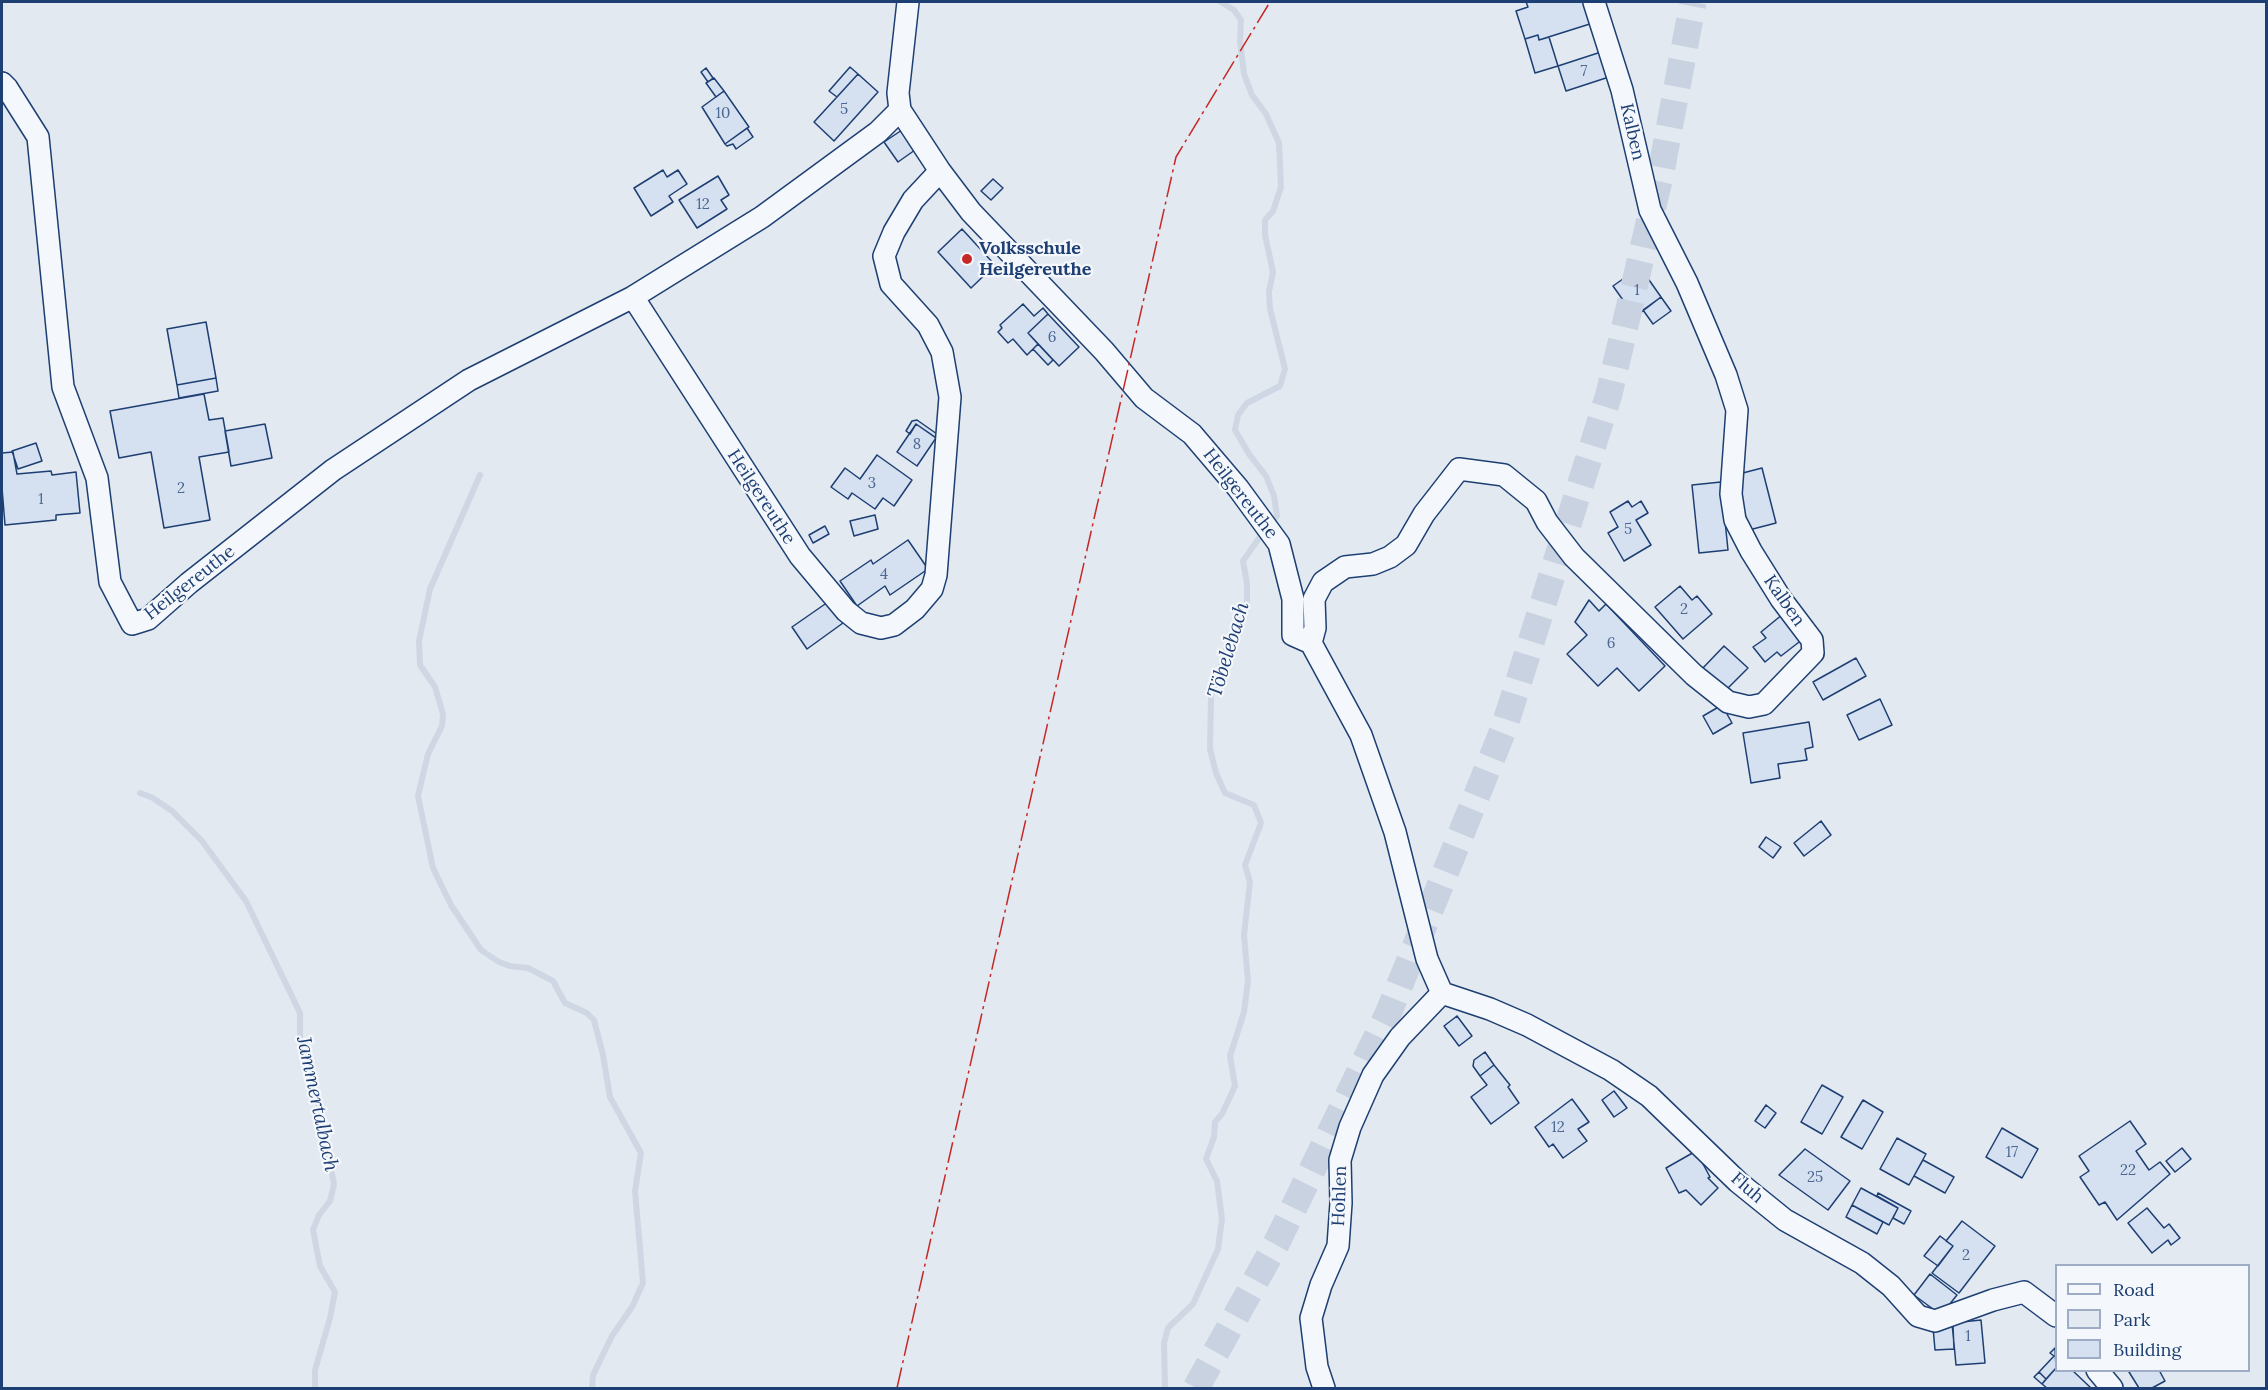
<!DOCTYPE html>
<html>
<head>
<meta charset="utf-8">
<style>
	body { margin:0 }
	#map { position:relative; width:2268px; height:1390px; overflow:hidden; background:#f4f7fb; font-family:Lora,serif }
	canvas { display:block }
	.frame { position:absolute; inset:0; border:3px solid #1d3f73; pointer-events:none }
	.legend { position:absolute; left:2055px; top:1264px; width:195px; height:108px; box-sizing:border-box; background:#f4f7fb; border:2px solid #9eadc5; margin:0; padding:8px 10px; list-style:none; font-size:18px; color:#1d3f73 }
	.legend li { display:flex; align-items:center; gap:12px; height:30px }
	.legend b { width:30px; border:2px solid #9eadc5 }
</style>
</head>
<body>
<div id="map">
<canvas width="2268" height="1390"></canvas>
<div class="frame"></div>
<ul class="legend">
<li><b style="height:8px;background:#f4f7fb"></b>Road</li>
<li><b style="height:16px;background:#e3e9f0"></b>Park</li>
<li><b style="height:16px;background:#d5e0f0"></b>Building</li>
</ul>
</div>
<script>
const ctx = document.querySelector('canvas').getContext('2d');
ctx.lineJoin = 'round';
function fillPath(path, color) {
  ctx.fillStyle = color;
  ctx.fill(path, 'evenodd');
}
function poly(rows) {
  const path = new Path2D();
  for (const r of rows) {
    path.moveTo(r[0], r[1]);
    for (let i = 2; i < r.length; i += 2) path.lineTo(r[i], r[i + 1]);
  }
  return path;
}
function stroke(path, color, width, dash) {
  ctx.strokeStyle = color;
  ctx.lineWidth = width;
  ctx.lineCap = dash ? 'butt' : 'round';
  ctx.setLineDash(dash || []);
  ctx.stroke(path);
}
function write(font, color, halo, rows, align = 'center') {
  ctx.font = font + ' Lora,serif';
  ctx.lineWidth = 4.5;
  ctx.setLineDash([]);
  ctx.textBaseline = 'middle';
  ctx.strokeStyle = halo;
  ctx.fillStyle = color;
  for (const [text, x, y, turn = 0] of rows) {
    ctx.save();
    ctx.translate(x, y);
    ctx.rotate((+turn || 0) * Math.PI / 180);
    ctx.textAlign = isNaN(turn) ? turn : align;
    if (halo) ctx.strokeText(text, 0, 0);
    ctx.fillText(text, 0, 0);
    ctx.restore();
  }
}
const green = poly([
	[2,2,2266,2,2266,1388,2,1388,2,2],
	[2056,1266,2248,1266,2248,1370,2056,1370,2056,1266]
]);
const stream = poly([
	[1221,2,1234,10,1241,20,1240,41,1244,74,1252,95,1266,114,1279,143,1281,187,1273,211,1265,220,1265,235,1273,272,1269,292,1270,309,1285,369,1280,386,1247,403,1238,415,1235,430,1249,454,1266,476,1274,496,1277,516,1270,524],
	[480,475,430,589,419,641,420,665,435,687,443,714,442,726,428,754,418,796,433,868,451,905,481,950,499,962,510,966,528,968,553,981,565,1003,587,1013,594,1020,603,1055,610,1097,641,1153,635,1191,643,1283,632,1307,612,1336,593,1375,592,1388],
	[140,793,153,798,172,811,202,841,246,901,300,1013,300,1047,316,1090,334,1184,330,1201,319,1215,313,1230,320,1266,335,1292,330,1318,315,1370,315,1388],
	[1165,1388,1164,1343,1168,1328,1193,1304,1218,1249,1222,1219,1217,1181,1206,1159,1214,1137,1215,1122,1222,1114,1235,1086,1230,1056,1244,1012,1248,981,1244,935,1250,882,1245,865,1261,823,1254,805,1225,793,1216,773,1210,749,1211,696,1228,644,1240,623,1247,601,1247,584,1243,561,1264,531]
]);
const building = poly([
	[1526,2,1586,2,1593,23,1539,40,1538,35,1525,39,1516,11,1528,7,1526,2],
	[1538,35,1539,40,1549,37,1558,66,1535,73,1525,39,1538,35],
	[1601,52,1609,77,1566,91,1558,66,1601,52],
	[850,67,858,74,837,97,829,91,850,67],
	[706,68,713,78,708,82,701,72,706,68],
	[858,74,878,92,834,141,814,122,858,74],
	[714,78,724,91,716,97,706,83,714,78],
	[724,91,749,127,725,144,702,107,724,91],
	[747,128,753,137,736,149,733,144,727,146,725,144,747,128],
	[902,130,915,150,898,162,884,142,902,130],
	[663,170,667,177,678,170,687,184,669,196,673,202,651,216,634,188,663,170],
	[718,176,729,195,721,200,727,209,697,228,679,200,718,176],
	[993,179,1003,188,991,200,981,191,993,179],
	[962,229,995,265,971,288,938,252,962,229],
	[1640,267,1661,297,1635,317,1613,286,1640,267],
	[1661,297,1671,311,1653,324,1643,310,1661,297],
	[1023,304,1034,316,1043,308,1048,314,1028,333,1038,344,1027,355,1013,339,1008,343,998,332,1002,328,1000,325,1023,304],
	[1048,314,1079,347,1059,366,1028,333,1048,314],
	[206,322,216,378,177,385,167,329,206,322],
	[1038,344,1053,360,1048,365,1033,349,1038,344],
	[216,378,218,391,179,398,177,385,216,378],
	[204,394,209,420,223,418,229,452,199,457,210,520,164,528,151,452,119,458,110,411,204,394],
	[917,420,937,434,935,437,916,424,910,434,906,431,912,421,917,420],
	[265,424,272,458,231,466,225,431,265,424],
	[916,424,936,438,917,466,897,452,916,424],
	[36,443,42,461,18,469,12,451,36,443],
	[13,452,17,474,51,471,52,475,76,472,80,513,56,515,56,520,5,525,2,488,2,453,13,452],
	[877,455,912,480,894,506,883,498,875,509,852,493,848,499,831,487,845,468,860,479,877,455],
	[1762,468,1776,523,1749,530,1735,475,1762,468],
	[1721,482,1728,550,1699,553,1692,485,1721,482],
	[1628,501,1632,507,1641,501,1648,513,1636,520,1651,545,1624,561,1608,533,1618,527,1610,512,1628,501],
	[875,515,878,529,854,536,850,521,875,515],
	[825,526,829,534,813,543,809,535,825,526],
	[908,540,928,569,890,595,885,586,857,606,840,581,871,560,873,564,908,540],
	[1680,586,1692,600,1697,596,1712,614,1683,639,1655,607,1680,586],
	[1589,600,1599,611,1606,604,1665,666,1639,691,1617,668,1598,686,1567,654,1587,635,1575,622,1589,600],
	[828,602,843,623,807,649,792,627,828,602],
	[1783,614,1803,639,1781,656,1777,652,1765,662,1753,647,1766,638,1761,632,1783,614],
	[1724,646,1748,668,1726,690,1701,670,1724,646],
	[1856,658,1866,676,1823,700,1813,682,1856,658],
	[1880,699,1892,725,1859,740,1847,715,1880,699],
	[1722,705,1732,723,1713,734,1703,716,1722,705],
	[1809,722,1813,747,1805,749,1807,760,1778,764,1780,778,1751,783,1743,733,1809,722],
	[1821,821,1831,835,1804,856,1794,843,1821,821],
	[1766,837,1781,847,1773,858,1759,847,1766,837],
	[1457,1016,1472,1036,1459,1046,1444,1026,1457,1016],
	[1485,1052,1494,1065,1480,1076,1473,1066,1474,1060,1485,1052],
	[1494,1065,1510,1085,1508,1087,1519,1103,1491,1124,1471,1097,1487,1085,1480,1076,1494,1065],
	[1822,1085,1843,1097,1822,1134,1801,1122,1822,1085],
	[1614,1091,1627,1108,1614,1117,1602,1100,1614,1091],
	[1572,1099,1589,1122,1578,1129,1587,1141,1563,1158,1553,1144,1549,1147,1535,1127,1572,1099],
	[1863,1100,1883,1112,1862,1149,1841,1137,1863,1100],
	[1766,1105,1776,1113,1765,1128,1755,1121,1766,1105],
	[2130,1121,2146,1144,2136,1151,2149,1170,2160,1162,2170,1174,2117,1220,2105,1202,2099,1205,2080,1177,2089,1171,2079,1156,2130,1121],
	[2002,1128,2038,1149,2022,1178,1986,1157,2002,1128],
	[1897,1138,1926,1154,1909,1185,1880,1169,1897,1138],
	[2182,1148,2191,1159,2175,1172,2166,1161,2182,1148],
	[1805,1149,1850,1181,1828,1210,1779,1175,1805,1149],
	[1696,1151,1710,1177,1708,1178,1718,1188,1701,1205,1686,1190,1679,1193,1666,1168,1696,1151],
	[1923,1160,1954,1177,1945,1193,1914,1176,1923,1160],
	[1861,1188,1898,1208,1889,1225,1852,1205,1861,1188],
	[1878,1193,1911,1211,1904,1224,1893,1218,1898,1208,1877,1196,1878,1193],
	[1852,1205,1883,1222,1877,1234,1846,1217,1852,1205],
	[2147,1208,2164,1228,2169,1224,2180,1238,2171,1245,2168,1240,2152,1253,2128,1223,2147,1208],
	[1962,1221,1995,1246,1959,1293,1932,1273,1953,1246,1946,1241,1962,1221],
	[1940,1236,1953,1246,1938,1266,1924,1256,1940,1236],
	[1930,1274,1957,1295,1941,1315,1914,1295,1930,1274],
	[1981,1320,1985,1363,1956,1365,1952,1323,1981,1320],
	[1953,1326,1954,1349,1935,1350,1933,1327,1953,1326],
	[2055,1348,2056,1368,2046,1379,2039,1372,2054,1356,2050,1353,2055,1348],
	[2056,1368,2056,1370,2072,1370,2091,1388,2047,1388,2042,1384,2056,1368],
	[2133,1370,2159,1370,2165,1381,2152,1388,2139,1388,2129,1372,2133,1370],
	[2039,1372,2046,1379,2042,1384,2034,1377,2039,1372]
]);
const majorTunnel = poly([
	[1196,1388,1277,1242,1388,1014,1504,728,1609,394,1661,172,1693,2]
]);
const minor = poly([
	[908,2,898,93,900,110,940,171,971,212,1104,351,1144,398,1192,434,1238,488,1279,544,1293,599,1293,635,1311,643,1361,735,1395,832,1427,959,1442,993],
	[2,83,7,88,38,137,63,387,97,478,110,582,132,624,148,619,189,583,333,470,469,380,633,297,762,217,878,132,900,110],
	[633,297,800,556,846,611,861,623,881,628,894,625,915,609,932,589,936,575,950,397,942,352,928,325,891,284,884,256,894,232,913,200,940,171],
	[1311,643,1315,628,1314,599,1323,582,1345,567,1373,564,1390,557,1406,545,1424,514,1459,469,1504,475,1536,501,1547,522,1574,557,1694,675,1728,702,1749,707,1764,704,1813,653,1812,640,1781,599,1751,551,1735,520,1731,494,1737,410,1726,375,1687,283,1650,210,1622,90,1594,2],
	[1442,993,1490,1009,1527,1025,1611,1070,1649,1096,1738,1182,1785,1220,1862,1263,1891,1286,1918,1316,1935,1321,1993,1300,2024,1292,2056,1316],
	[2097,1370,2112,1388],
	[1324,1388,1317,1367,1311,1318,1321,1285,1338,1246,1341,1203,1340,1160,1350,1127,1373,1075,1400,1037,1442,993]
]);
const power = poly([
	[897,1388,1176,157,1270,2]
]);
const markers = [
	[967,259,6,"#c62828"]
];
const numberNames = [
	["7",1584,72],
	["5",844,110],
	["10",723,114],
	["12",703,205],
	["1",1637,291],
	["6",1052,338],
	["8",917,445],
	["3",872,484],
	["2",181,489],
	["1",41,500],
	["5",1628,530],
	["4",884,575],
	["2",1684,610],
	["6",1611,644],
	["12",1558,1128],
	["17",2012,1153],
	["22",2128,1171],
	["25",1815,1178],
	["2",1966,1256],
	["1",1968,1337]
];
const streetNames = [
	["Kalben",1632,132,77],
	["Heilgereuthe",1240,494,52],
	["Heilgereuthe",761,497,57],
	["Heilgereuthe",190,583,-38],
	["Kalben",1784,601,55],
	["Fluh",1747,1188,41],
	["Hohlen",1340,1196,-88]
];
const poiNames = [
	["Volksschule",979,249],
	["Heilgereuthe",979,270]
];
const waterNames = [
	["Töbelebach",1229,650,-73],
	["Jammertalbach",317,1104,78]
];
fillPath(green, '#e3e9f0');
stroke(green, '#687fa3', 1.5);
stroke(stream, '#cfd7e4', 6);
fillPath(building, '#d5e0f0');
stroke(building, '#1d3f73', 1.5);
stroke(majorTunnel, '#c9d2e0', 27, [27, 14]);
stroke(minor, '#1d3f73', 24);
stroke(minor, '#f4f7fb', 21);
stroke(power, '#c62828', 1.5, [21, 4.5, 3, 4.5]);
for (const [x, y, r, color] of markers) {
  const dot = new Path2D();
  dot.arc(x, y, r, 0, 2 * Math.PI);
  ctx.fillStyle = color;
  ctx.fill(dot);
  stroke(dot, '#f4f7fb', 2);
}
write('15px', '#4b6792', null, numberNames);
write('18px', '#1d3f73', '#f4f7fb', streetNames);
write('bold 18px', '#1d3f73', '#f4f7fb', poiNames, 'left');
write('italic 20px', '#1d3f73', '#f4f7fb', waterNames);
</script>
</body>
</html>
